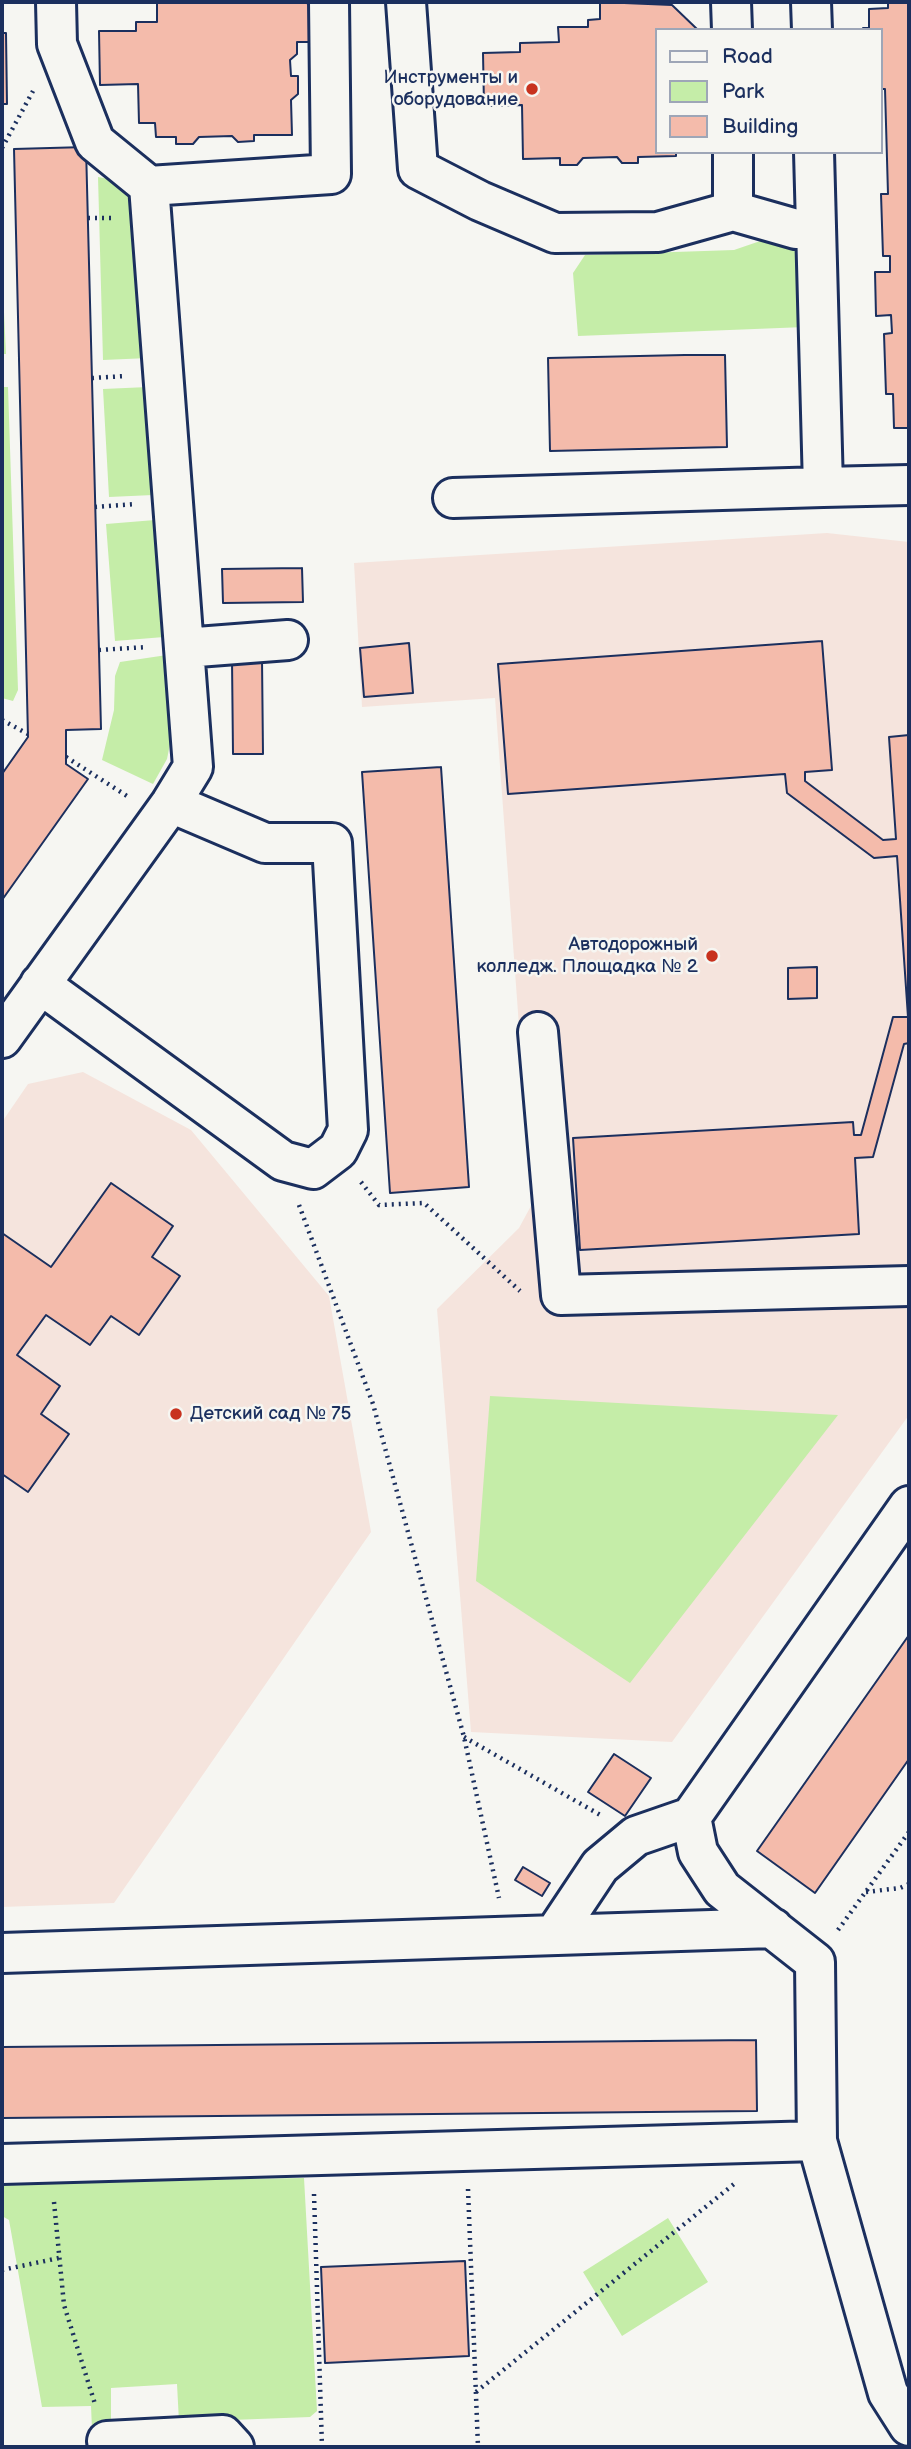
<!DOCTYPE html>
<html>
<head>
<meta charset="utf-8">
<style>
	body { margin:0 }
	#map { position:relative; width:911px; height:2449px; overflow:hidden; background:#f6f6f2; font-family:"Balsamiq Sans",sans-serif }
	canvas { display:block }
	.frame { position:absolute; inset:0; border:4px solid #1b2f5e; pointer-events:none }
	.legend { position:absolute; left:655px; top:28px; width:228px; height:126px; box-sizing:border-box; background:#f6f6f2; border:2px solid #9ea6b7; margin:0; padding:9px 12px; list-style:none; font-size:21px; color:#1b2f5e }
	.legend li { display:flex; align-items:center; gap:14px; height:35px }
	.legend b { width:35px; border:2px solid #9ea6b7 }
</style>
</head>
<body>
<div id="map">
<canvas width="911" height="2449"></canvas>
<div class="frame"></div>
<ul class="legend">
<li><b style="height:9px;background:#f6f6f2"></b>Road</li>
<li><b style="height:19px;background:#c5eda8"></b>Park</li>
<li><b style="height:19px;background:#f4bbab"></b>Building</li>
</ul>
</div>
<script>
const ctx = document.querySelector('canvas').getContext('2d');
ctx.lineJoin = 'round';
function fillPath(path, color) {
  ctx.fillStyle = color;
  ctx.fill(path, 'evenodd');
}
function poly(rows) {
  const path = new Path2D();
  for (const r of rows) {
    path.moveTo(r[0], r[1]);
    for (let i = 2; i < r.length; i += 2) path.lineTo(r[i], r[i + 1]);
  }
  return path;
}
function stroke(path, color, width, dash) {
  ctx.strokeStyle = color;
  ctx.lineWidth = width;
  ctx.lineCap = dash ? 'butt' : 'round';
  ctx.setLineDash(dash || []);
  ctx.stroke(path);
}
function write(font, color, halo, rows, align = 'center') {
  ctx.font = font + ' "Balsamiq Sans",sans-serif';
  ctx.lineWidth = 5;
  ctx.setLineDash([]);
  ctx.textBaseline = 'middle';
  ctx.strokeStyle = halo;
  ctx.fillStyle = color;
  for (const [text, x, y, turn = 0] of rows) {
    ctx.save();
    ctx.translate(x, y);
    ctx.rotate((+turn || 0) * Math.PI / 180);
    ctx.textAlign = isNaN(turn) ? turn : align;
    if (halo) ctx.strokeText(text, 0, 0);
    ctx.fillText(text, 0, 0);
    ctx.restore();
  }
}
const built = poly([
	[827,533,909,542,909,1415,672,1742,471,1732,437,1309,519,1228,532,1204,495,698,362,707,354,563],
	[83,1072,191,1130,329,1296,371,1532,114,1903,2,1907,2,1122,28,1084]
]);
const green = poly([
	[98,177,125,182,143,204,149,358,103,360],
	[769,238,802,243,805,327,578,336,573,273,585,255,734,250],
	[2,270,6,354,2,354],
	[2,387,8,387,18,690,13,701,2,698],
	[148,387,153,495,109,497,103,389],
	[155,520,164,637,115,641,106,524],
	[167,655,172,734,167,759,153,784,102,760,114,710,115,676,120,662],
	[490,1396,838,1415,630,1683,476,1581],
	[304,2178,317,2411,310,2417,179,2422,177,2384,111,2388,111,2428,92,2429,91,2406,42,2407,9,2220,2,2216,2,2183],
	[668,2218,708,2282,622,2336,583,2272]
]);
const building = poly([
	[157,2,306,2,313,9,314,42,297,42,297,54,290,60,291,76,298,76,298,94,291,100,292,135,254,135,254,141,238,142,232,136,199,137,193,144,176,144,176,137,156,137,155,123,139,123,138,84,100,85,99,31,136,31,136,22,157,22,157,2],
	[600,2,672,5,698,30,657,30,657,152,676,152,676,156,638,157,638,163,622,163,617,157,583,158,577,165,560,165,560,158,523,159,522,105,484,106,483,53,520,52,520,43,559,42,558,27,588,27,588,20,600,19,600,2],
	[888,2,909,2,909,428,894,428,893,394,886,394,884,334,892,333,891,315,876,316,875,272,890,272,890,256,883,256,881,194,888,194,885,89,881,89,881,30,863,28,869,28,869,9,888,8,888,2],
	[2,33,6,33,7,104,2,104,2,33],
	[86,147,101,729,66,730,66,764,88,779,2,900,2,774,28,737,14,149,86,147],
	[685,355,725,355,727,447,550,451,548,358,685,355],
	[302,568,303,602,223,603,222,569,302,568],
	[822,641,832,770,805,772,805,781,883,840,896,839,889,737,909,735,909,1043,904,1044,873,1157,855,1158,859,1234,580,1250,573,1138,853,1122,854,1135,861,1135,893,1017,908,1017,897,856,874,858,787,793,785,774,508,794,498,664,822,641],
	[409,643,413,693,364,697,360,648,409,643],
	[262,659,263,754,233,754,232,660,262,659],
	[441,767,469,1187,390,1193,362,772,441,767],
	[817,967,817,998,788,999,788,968,817,967],
	[111,1183,173,1226,152,1257,180,1276,139,1335,111,1316,90,1345,46,1315,17,1355,60,1386,41,1414,69,1434,28,1492,2,1474,2,1233,51,1267,111,1183],
	[909,1635,909,1759,815,1893,757,1851,909,1635],
	[614,1754,651,1778,625,1816,588,1792,614,1754],
	[523,1867,550,1883,542,1896,515,1880,523,1867],
	[756,2040,757,2111,2,2118,2,2047,756,2040],
	[465,2261,469,2356,325,2363,321,2267,465,2261]
]);
const path = poly([
	[2,148,33,91],
	[88,218,115,218],
	[92,378,126,376],
	[95,507,136,504],
	[99,650,147,647],
	[2,720,28,734],
	[66,757,127,796],
	[361,1182,379,1205,424,1203,520,1291],
	[299,1205,373,1404,464,1737,499,1898],
	[464,1737,602,1816],
	[866,1892,900,1888,909,1884],
	[838,1930,909,1832],
	[468,2189,478,2447],
	[314,2194,322,2447],
	[54,2202,64,2305,95,2404],
	[2,2270,59,2258],
	[476,2392,734,2184]
]);
const minor = poly([
	[56,2,57,44,95,142,149,186,331,174,329,2],
	[406,2,418,169,480,201,555,233,658,232,733,211,733,152],
	[731,2,732,30],
	[811,2,812,30],
	[814,152,823,487,909,485],
	[733,211,796,229,815,228],
	[453,498,823,487],
	[184,648,288,640],
	[40,984,283,1161,313,1169,338,1150,348,1130,332,843,265,843,171,803],
	[538,1032,561,1295,909,1286],
	[2,1038,171,803,193,767,149,186],
	[691,1817,698,1852,722,1889,815,1962,817,2141],
	[554,1935,600,1866,636,1836,691,1817,909,1506],
	[2,1953,773,1928],
	[2,2164,817,2141,888,2393,909,2426],
	[107,2441,223,2435,234,2447]
]);
const markers = [
	[532,89,7,"#c8321e"],
	[712,956,7,"#c8321e"],
	[176,1414,7,"#c8321e"]
];
const poiNames = [
	["Инструменты и",518,78],
	["оборудование",518,100],
	["Автодорожный",698,945],
	["колледж. Площадка № 2",698,967],
	["Детский сад № 75",190,1414,"left"]
];
fillPath(built, '#f5e4dd');
fillPath(green, '#c5eda8');
fillPath(building, '#f4bbab');
stroke(building, '#1b2f5e', 2);
stroke(minor, '#1b2f5e', 44);
stroke(path, '#1b2f5e', 4.5, [2, 5]);
stroke(minor, '#f6f6f2', 38);
for (const [x, y, r, color] of markers) {
  const dot = new Path2D();
  dot.arc(x, y, r, 0, 2 * Math.PI);
  ctx.fillStyle = color;
  ctx.fill(dot);
  stroke(dot, '#f6f6f2', 2.5);
}
write('19px', '#1b2f5e', '#f6f6f2', poiNames, 'right');
</script>
</body>
</html>
